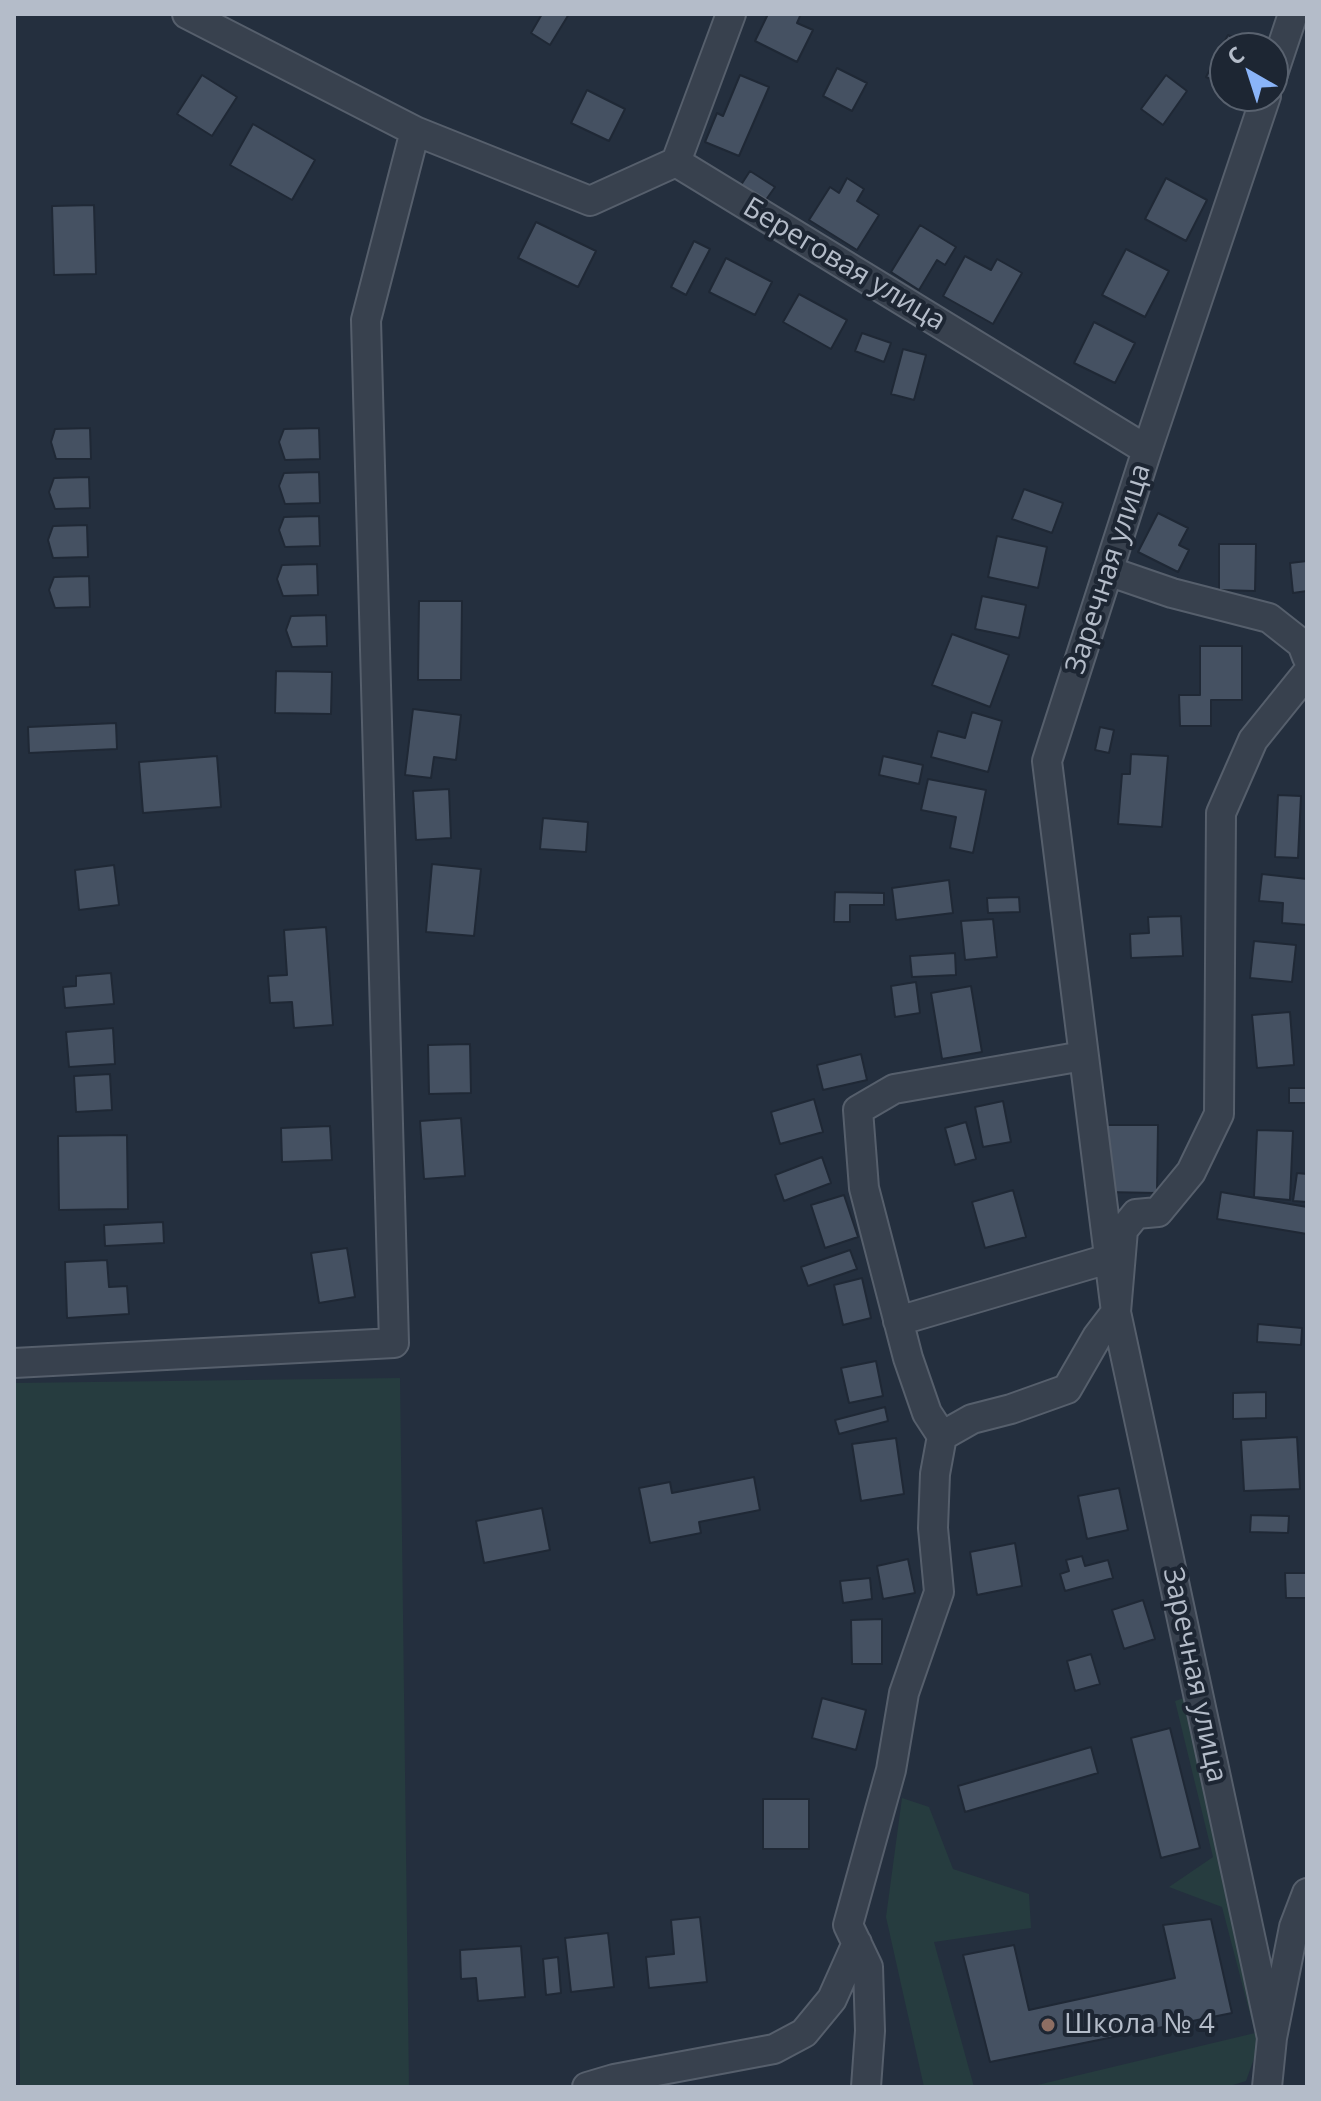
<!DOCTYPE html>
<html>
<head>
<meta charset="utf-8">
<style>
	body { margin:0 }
	#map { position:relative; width:1321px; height:2101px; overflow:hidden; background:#242f3e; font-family:"Open Sans",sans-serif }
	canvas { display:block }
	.frame { position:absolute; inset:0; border:16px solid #b4bcc9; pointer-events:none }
	.north { position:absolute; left:1209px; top:32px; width:80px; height:80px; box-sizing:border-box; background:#1d2633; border:2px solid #59626f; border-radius:50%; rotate:321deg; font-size:22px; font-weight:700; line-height:32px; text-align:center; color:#b4bcc9 }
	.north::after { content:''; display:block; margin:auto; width:28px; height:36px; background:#8ab4f8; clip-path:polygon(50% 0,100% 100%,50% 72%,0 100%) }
</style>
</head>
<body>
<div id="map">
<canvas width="1321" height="2101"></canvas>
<div class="frame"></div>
<div class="north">С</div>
</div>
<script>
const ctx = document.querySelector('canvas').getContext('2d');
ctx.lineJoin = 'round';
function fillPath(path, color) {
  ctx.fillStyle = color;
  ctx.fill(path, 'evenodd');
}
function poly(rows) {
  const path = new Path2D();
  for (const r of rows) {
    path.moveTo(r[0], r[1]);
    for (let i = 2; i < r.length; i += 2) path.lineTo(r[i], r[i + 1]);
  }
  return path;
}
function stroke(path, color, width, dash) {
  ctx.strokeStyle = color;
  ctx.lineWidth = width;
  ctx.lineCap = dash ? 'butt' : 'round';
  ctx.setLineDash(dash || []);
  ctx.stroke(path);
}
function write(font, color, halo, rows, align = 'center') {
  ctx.font = font + ' "Open Sans",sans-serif';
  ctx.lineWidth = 8;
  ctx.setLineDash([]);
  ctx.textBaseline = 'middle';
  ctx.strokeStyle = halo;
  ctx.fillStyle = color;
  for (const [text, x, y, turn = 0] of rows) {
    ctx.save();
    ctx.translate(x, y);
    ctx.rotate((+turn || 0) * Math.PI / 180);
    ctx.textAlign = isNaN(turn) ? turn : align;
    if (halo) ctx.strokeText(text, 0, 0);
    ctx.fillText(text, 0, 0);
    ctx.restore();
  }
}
const green = poly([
	[400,1378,409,2087,20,2087,14,1383],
	[1190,1696,1263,2033,1246,2081,1226,2087,1029,2087,1255,2033,1222,1907,1169,1887,1213,1857,1175,1701],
	[902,1798,929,1807,953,1869,1029,1894,1031,1928,934,1942,974,2087,924,2087,886,1917]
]);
const building = poly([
	[542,14,569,14,550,45,531,33,542,14],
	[768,14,801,14,797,23,813,30,797,62,755,41,768,14],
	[1228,35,1253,48,1225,48,1225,86,1206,77,1228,35],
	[837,68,867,83,852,111,823,96,837,68],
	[202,75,237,97,212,136,177,114,202,75],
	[740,75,769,87,739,156,705,142,717,113,723,116,740,75],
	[1166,75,1187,91,1163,125,1141,109,1166,75],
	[587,90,625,109,609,141,571,123,587,90],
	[253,124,315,160,292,200,230,165,253,124],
	[750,171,775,187,763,204,739,188,750,171],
	[847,178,864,189,857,201,879,215,857,250,809,220,830,187,839,193,847,178],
	[1166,178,1207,200,1186,241,1145,219,1166,178],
	[94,205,96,274,54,275,52,206,94,205],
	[536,222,596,251,578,287,518,258,536,222],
	[920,225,956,247,945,265,937,260,919,290,891,272,920,225],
	[694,241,710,249,686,295,671,287,694,241],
	[1126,249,1169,271,1145,317,1102,295,1126,249],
	[965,256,991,270,997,259,1022,273,993,324,943,296,965,256],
	[726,258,772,282,755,315,709,292,726,258],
	[799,294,847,320,831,349,783,322,799,294],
	[1094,322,1135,343,1115,383,1074,363,1094,322],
	[862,333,891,343,884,362,855,351,862,333],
	[903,349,926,355,914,400,891,394,903,349],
	[90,428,91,459,56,459,51,442,55,429,90,428],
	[319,428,320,459,285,460,279,442,284,429,319,428],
	[319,472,320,503,285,504,279,486,284,473,319,472],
	[89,477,90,508,55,509,49,492,54,478,89,477],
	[1024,489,1063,503,1052,533,1012,519,1024,489],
	[1158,513,1188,528,1179,545,1189,550,1178,572,1138,552,1158,513],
	[319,516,320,546,285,547,279,530,284,517,319,516],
	[87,525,88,557,53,558,48,540,53,526,87,525],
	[997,536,1047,547,1038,588,988,577,997,536],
	[1219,544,1256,544,1255,591,1219,590,1219,544],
	[1307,561,1307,591,1293,593,1290,563,1307,561],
	[317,564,318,595,283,596,277,579,282,565,317,564],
	[89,576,90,607,55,608,49,590,54,577,89,576],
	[982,596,1026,605,1019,638,975,629,982,596],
	[419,601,462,601,461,680,418,680,419,601],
	[326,615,327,646,292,647,286,630,291,616,326,615],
	[952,634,1009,655,990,707,932,685,952,634],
	[1200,646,1242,646,1242,700,1211,700,1211,726,1180,726,1179,695,1200,695,1200,646],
	[276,671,332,672,331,714,275,713,276,671],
	[413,709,461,715,456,760,434,757,431,778,405,775,413,709],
	[972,712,1002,721,988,772,931,757,938,731,965,738,972,712],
	[116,723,117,749,29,753,28,727,116,723],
	[1100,727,1114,730,1109,753,1095,750,1100,727],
	[1131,754,1168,756,1162,827,1118,824,1122,774,1130,774,1131,754],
	[217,756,221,807,143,813,139,762,217,756],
	[883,756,923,765,919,784,879,775,883,756],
	[928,779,986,790,973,853,950,848,956,817,921,810,928,779],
	[449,789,451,838,416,840,413,791,449,789],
	[1278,795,1301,796,1298,858,1275,857,1278,795],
	[543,818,588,822,586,852,540,849,543,818],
	[432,864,481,869,474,936,426,932,432,864],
	[114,865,119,905,79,910,75,870,114,865],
	[1262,874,1307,879,1307,925,1282,923,1283,903,1259,901,1262,874],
	[949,880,953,913,896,920,892,888,949,880],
	[835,892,884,893,884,905,850,905,850,922,834,922,835,892],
	[1019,897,1020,912,988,913,987,898,1019,897],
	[1181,916,1183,956,1131,958,1130,934,1149,933,1148,917,1181,916],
	[993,919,997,957,965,960,961,921,993,919],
	[326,927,333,1025,294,1028,292,1002,270,1003,268,976,287,975,284,930,326,927],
	[1254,941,1296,945,1292,982,1250,978,1254,941],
	[955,953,956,975,912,977,910,956,955,953],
	[111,973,114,1004,65,1008,63,987,76,986,76,976,111,973],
	[916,982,920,1013,895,1017,891,986,916,982],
	[971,986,982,1052,942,1059,931,993,971,986],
	[1290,1012,1294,1065,1257,1068,1252,1015,1290,1012],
	[113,1028,115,1064,69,1067,66,1032,113,1028],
	[470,1044,471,1093,429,1094,428,1045,470,1044],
	[861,1054,867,1080,823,1090,817,1065,861,1054],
	[110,1074,112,1110,76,1112,74,1076,110,1074],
	[1289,1088,1307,1088,1307,1103,1289,1103,1289,1088],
	[814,1099,823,1132,780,1144,771,1112,814,1099],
	[1003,1101,1011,1142,983,1147,975,1107,1003,1101],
	[461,1118,465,1176,424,1179,420,1121,461,1118],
	[966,1122,976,1159,955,1165,945,1128,966,1122],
	[1106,1125,1158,1125,1157,1193,1105,1192,1106,1125],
	[330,1126,332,1160,282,1162,281,1128,330,1126],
	[1257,1130,1293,1131,1290,1200,1254,1197,1257,1130],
	[127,1135,128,1209,59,1210,58,1136,127,1135],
	[822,1157,831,1183,784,1201,775,1175,822,1157],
	[1297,1173,1307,1174,1307,1202,1293,1201,1297,1173],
	[1013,1190,1026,1237,985,1248,972,1202,1013,1190],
	[1221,1192,1307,1207,1307,1234,1217,1219,1221,1192],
	[844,1195,858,1237,825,1248,811,1205,844,1195],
	[163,1222,164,1243,105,1246,104,1225,163,1222],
	[347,1248,355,1297,319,1303,311,1253,347,1248],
	[850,1250,857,1269,808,1286,801,1267,850,1250],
	[107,1260,109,1287,127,1286,129,1314,67,1318,65,1262,107,1260],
	[862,1278,871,1318,843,1325,834,1285,862,1278],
	[1258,1324,1302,1328,1301,1345,1257,1342,1258,1324],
	[876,1361,883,1396,849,1403,841,1368,876,1361],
	[1266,1392,1266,1418,1233,1419,1233,1393,1266,1392],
	[885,1407,888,1421,839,1434,835,1420,885,1407],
	[1297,1437,1300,1489,1244,1491,1241,1440,1297,1437],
	[896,1438,904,1494,861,1501,852,1444,896,1438],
	[754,1477,760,1510,699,1522,701,1533,650,1543,639,1488,670,1482,672,1493,754,1477],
	[1119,1488,1128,1530,1087,1539,1078,1496,1119,1488],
	[542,1508,550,1550,484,1563,476,1521,542,1508],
	[1251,1515,1289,1516,1288,1533,1250,1532,1251,1515],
	[1015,1543,1022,1586,977,1595,970,1552,1015,1543],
	[1082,1556,1085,1566,1108,1560,1113,1578,1065,1591,1060,1574,1069,1571,1066,1560,1082,1556],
	[908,1559,915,1593,883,1599,877,1566,908,1559],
	[1285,1573,1307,1573,1307,1598,1286,1598,1285,1573],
	[870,1578,872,1599,843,1603,840,1581,870,1578],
	[1143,1600,1155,1639,1124,1649,1112,1610,1143,1600],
	[882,1619,882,1664,852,1664,851,1620,882,1619],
	[1091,1654,1100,1684,1075,1691,1067,1661,1091,1654],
	[822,1698,866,1710,856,1750,812,1738,822,1698],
	[1170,1728,1200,1848,1161,1858,1131,1738,1170,1728],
	[1091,1747,1098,1773,965,1812,958,1786,1091,1747],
	[763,1799,809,1799,809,1849,763,1849,763,1799],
	[700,1917,707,1982,649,1988,646,1957,674,1954,671,1920,700,1917],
	[1211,1919,1232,2013,990,2062,963,1955,1014,1945,1029,2010,1175,1978,1163,1925,1211,1919],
	[608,1933,614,1987,571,1992,565,1938,608,1933],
	[521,1946,525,1997,478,2001,476,1978,461,1979,460,1950,521,1946],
	[558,1957,561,1993,546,1995,543,1959,558,1957]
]);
const minor = poly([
	[187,14,415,131,590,201,676,162],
	[731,14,676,162,1147,450],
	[1273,74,1293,14],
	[1266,96,1147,450,1047,761,1116,1312,1272,2038],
	[1108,571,1172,593,1269,618,1302,644,1307,657],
	[898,1321,1108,1259],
	[14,1363,394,1343,366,320,415,131],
	[942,1436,927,1413,908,1358,864,1188,858,1110,894,1089,1083,1056],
	[587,2087,614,2079,774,2049,804,2033,832,1999,857,1943],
	[866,2087,870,2031,868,1967,848,1925,891,1770,904,1693,939,1592,933,1528,935,1474,942,1436,972,1419,1011,1409,1067,1389,1097,1337,1116,1312,1123,1230,1136,1214,1158,1212,1191,1172,1219,1114,1221,813,1253,740,1307,673],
	[1267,2087,1272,2038,1294,1927,1307,1893]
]);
const markers = [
	[1048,2025,8,"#8d6e63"]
];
const streetNames = [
	["Береговая улица",844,265,31],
	["Заречная улица",1109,569,-72],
	["Заречная улица",1194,1675,78]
];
const poiNames = [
	["Школа № 4",1064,2025]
];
fillPath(green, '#263c3f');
fillPath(building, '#455162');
stroke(building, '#1f2835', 2);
stroke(minor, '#565f6c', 32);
stroke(minor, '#38414e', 28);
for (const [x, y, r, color] of markers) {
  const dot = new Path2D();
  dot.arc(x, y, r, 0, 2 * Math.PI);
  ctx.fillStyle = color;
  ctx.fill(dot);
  stroke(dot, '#1d2633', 3);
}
write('28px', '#b4bcc9', '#1d2633', streetNames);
write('28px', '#b4bcc9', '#1d2633', poiNames, 'left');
</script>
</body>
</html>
